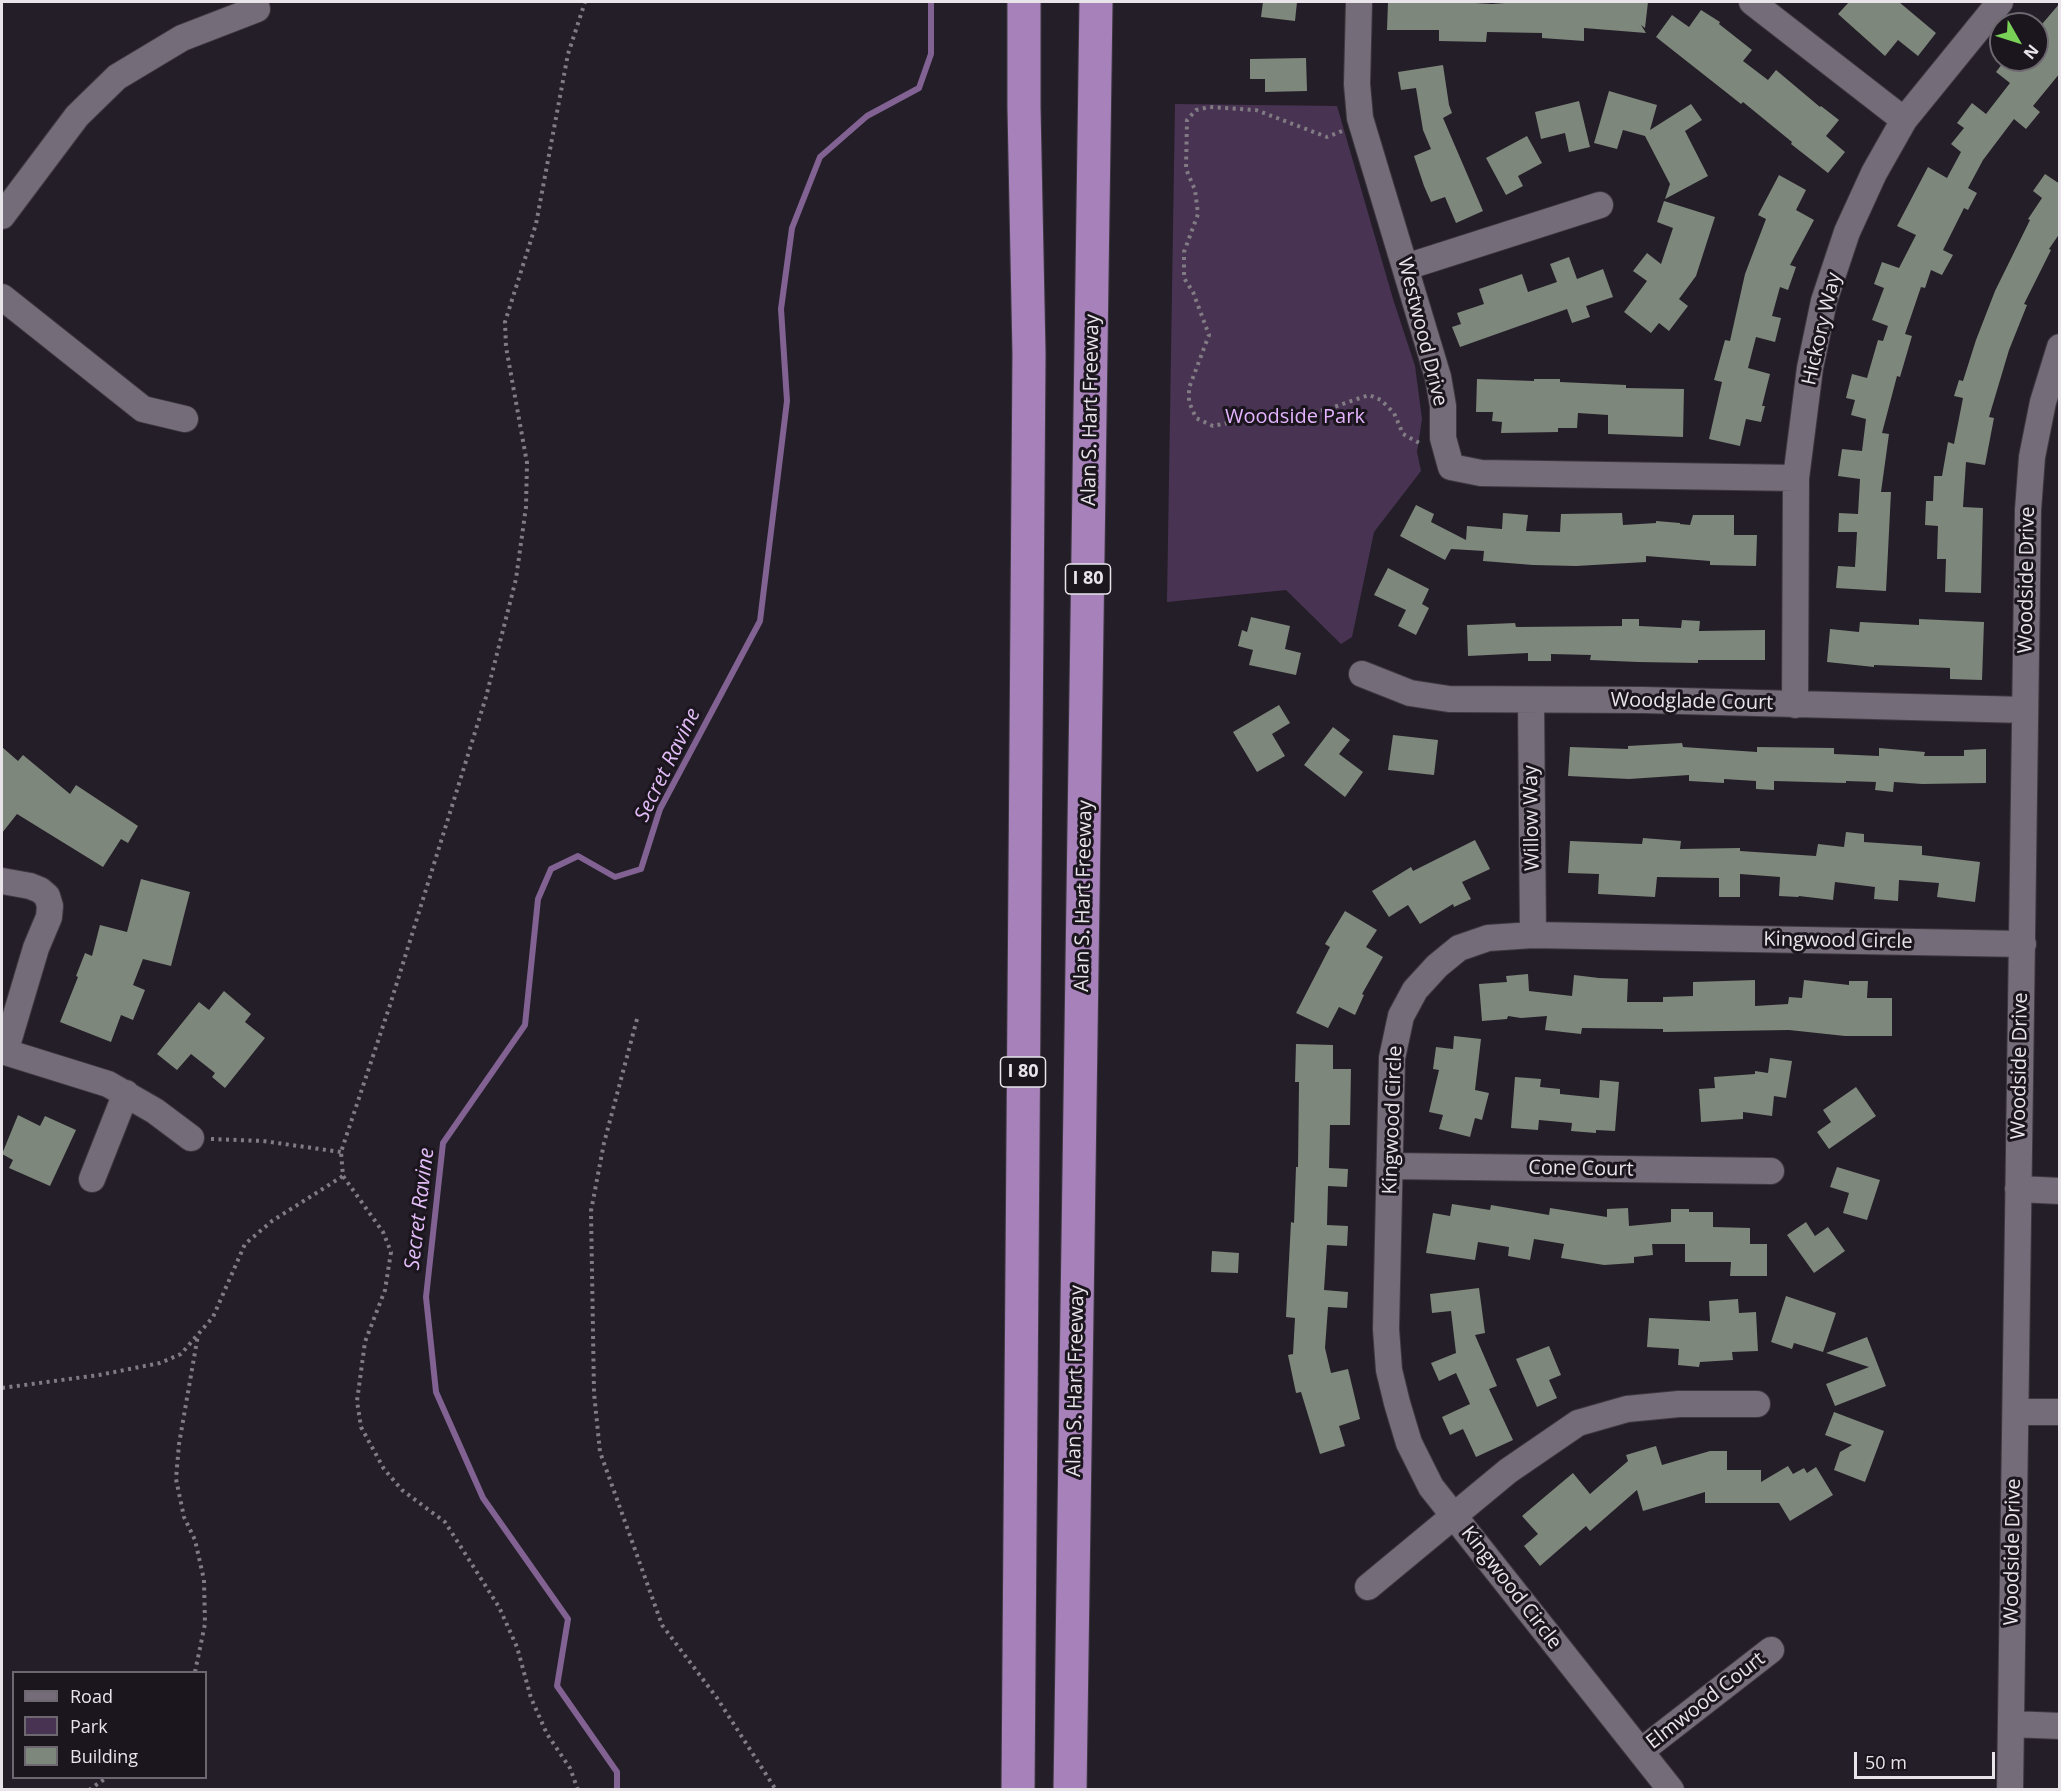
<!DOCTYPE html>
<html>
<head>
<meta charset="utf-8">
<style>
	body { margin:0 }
	#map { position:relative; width:2061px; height:1791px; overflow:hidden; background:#241e28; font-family:"Open Sans",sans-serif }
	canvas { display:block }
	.frame { position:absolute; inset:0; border:3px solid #e8e4ea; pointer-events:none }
	.legend { position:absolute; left:12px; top:1671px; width:195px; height:108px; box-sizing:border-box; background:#1b151e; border:2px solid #6d6870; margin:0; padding:8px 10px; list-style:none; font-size:18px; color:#e8e4ea }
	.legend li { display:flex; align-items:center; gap:12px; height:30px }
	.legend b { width:30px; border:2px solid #6d6870 }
	.north { position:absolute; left:1989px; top:12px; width:60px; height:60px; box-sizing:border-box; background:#1b151e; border:2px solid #6d6870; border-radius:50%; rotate:129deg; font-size:16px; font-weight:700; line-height:24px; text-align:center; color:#e8e4ea }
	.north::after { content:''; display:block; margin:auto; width:21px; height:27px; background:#79d157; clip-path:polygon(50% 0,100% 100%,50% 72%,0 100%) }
	.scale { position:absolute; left:1854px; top:1752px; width:141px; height:27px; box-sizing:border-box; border:3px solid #e8e4ea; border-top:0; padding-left:8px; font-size:18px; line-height:21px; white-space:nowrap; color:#e8e4ea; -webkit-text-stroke:4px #1b151e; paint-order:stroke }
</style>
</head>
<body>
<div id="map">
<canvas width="2061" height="1791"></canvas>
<div class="frame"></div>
<ul class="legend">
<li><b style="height:8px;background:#746c78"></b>Road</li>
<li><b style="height:16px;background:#483452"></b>Park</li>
<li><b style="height:16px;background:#7e877b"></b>Building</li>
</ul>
<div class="north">N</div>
<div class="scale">50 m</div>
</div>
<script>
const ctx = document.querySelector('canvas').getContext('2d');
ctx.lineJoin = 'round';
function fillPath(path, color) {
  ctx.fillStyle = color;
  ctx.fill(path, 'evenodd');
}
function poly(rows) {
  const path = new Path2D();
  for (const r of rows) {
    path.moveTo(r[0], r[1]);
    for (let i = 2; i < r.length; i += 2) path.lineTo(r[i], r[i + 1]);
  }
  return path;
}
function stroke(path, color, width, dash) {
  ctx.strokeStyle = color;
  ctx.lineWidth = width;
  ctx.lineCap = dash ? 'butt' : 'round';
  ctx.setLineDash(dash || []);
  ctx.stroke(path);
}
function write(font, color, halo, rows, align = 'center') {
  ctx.font = font + ' "Open Sans",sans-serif';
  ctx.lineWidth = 6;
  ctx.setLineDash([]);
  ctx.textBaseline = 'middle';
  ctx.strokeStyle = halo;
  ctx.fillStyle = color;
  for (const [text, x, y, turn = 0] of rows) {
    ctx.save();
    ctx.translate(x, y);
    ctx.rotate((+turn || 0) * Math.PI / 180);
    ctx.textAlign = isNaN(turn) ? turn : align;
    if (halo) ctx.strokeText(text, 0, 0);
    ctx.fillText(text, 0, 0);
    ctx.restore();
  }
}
const green = poly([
	[1175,104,1337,106,1393,299,1415,366,1422,419,1417,452,1421,471,1374,532,1352,637,1341,644,1286,590,1167,602]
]);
const stream = poly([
	[617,1790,617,1772,557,1686,568,1619,483,1498,436,1392,426,1297,443,1143,525,1025,538,899,551,869,578,856,615,877,641,869,660,809,760,621,787,401,781,309,792,228,820,157,867,116,919,88,931,54,931,2]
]);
const building = poly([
	[1263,2,1297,2,1295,21,1261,17],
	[1388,2,1459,2,1492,4,1517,2,1648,2,1645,28,1641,25,1646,33,1584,28,1584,41,1542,38,1542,33,1487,32,1486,42,1439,41,1439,30,1387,30],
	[1849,2,1899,2,1936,33,1918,56,1898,40,1885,56,1838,14],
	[2060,3,2060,73,2033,106,2040,112,2026,129,2014,119,1983,160,1968,188,1977,193,1968,210,1964,208,1943,250,1953,255,1942,275,1931,270,1925,288,1921,287,1905,334,1912,336,1900,377,1897,376,1882,433,1889,434,1881,492,1891,492,1886,591,1836,588,1838,566,1855,567,1857,532,1838,532,1839,513,1858,514,1860,479,1838,476,1842,449,1862,451,1866,419,1851,415,1855,400,1846,398,1852,374,1867,378,1878,340,1883,341,1888,326,1872,320,1884,288,1874,284,1882,262,1899,268,1916,235,1897,226,1928,167,1947,178,1961,152,1951,144,1964,128,1957,123,1972,103,1986,114,2010,83,1996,72,2005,60,2037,60,2037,30],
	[1701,10,1720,22,1719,24,1752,50,1743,61,1768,80,1776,70,1820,107,1821,106,1839,120,1826,136,1845,152,1828,173,1791,144,1792,142,1743,102,1741,104,1656,37,1672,15,1689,27],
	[1306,58,1307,91,1265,92,1265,79,1250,79,1250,59],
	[1443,65,1449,105,1452,113,1443,118,1483,211,1456,223,1445,197,1431,202,1424,186,1414,156,1431,149,1423,130,1416,88,1401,90,1398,72],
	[1609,91,1657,105,1650,130,1691,104,1702,120,1685,131,1708,176,1665,199,1670,184,1645,136,1623,130,1617,149,1594,143],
	[1579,101,1590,147,1569,152,1565,133,1541,139,1535,112],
	[1527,136,1542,163,1518,176,1523,186,1506,195,1486,158],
	[2045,174,2060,184,2060,233,2049,249,2051,250,2024,304,2027,305,2009,350,1989,417,1994,418,1985,465,1966,462,1963,507,1983,508,1981,593,1945,592,1946,559,1937,559,1938,526,1925,525,1926,501,1933,501,1934,476,1942,476,1948,442,1954,444,1963,398,1954,396,1959,380,1963,381,1976,340,1995,291,2030,220,2028,219,2042,198,2033,191],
	[1779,175,1806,190,1796,210,1814,220,1790,265,1796,267,1788,290,1780,287,1772,316,1781,318,1775,342,1756,337,1748,368,1770,374,1762,406,1765,406,1761,422,1746,419,1740,446,1709,439,1722,382,1714,380,1725,340,1730,341,1745,274,1766,219,1758,215],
	[1664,201,1715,217,1696,276,1679,299,1688,306,1669,331,1659,323,1651,333,1624,312,1647,281,1633,271,1647,253,1661,264,1673,228,1657,222],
	[1569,257,1577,279,1603,269,1613,297,1586,306,1590,317,1572,323,1567,309,1460,347,1452,327,1461,324,1457,313,1484,304,1479,289,1522,274,1528,292,1557,282,1550,264],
	[1477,379,1534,381,1534,379,1560,379,1560,382,1626,385,1626,388,1684,389,1683,437,1608,434,1608,415,1578,413,1577,428,1558,428,1558,432,1501,433,1502,422,1492,421,1493,412,1476,412],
	[1416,505,1434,514,1431,522,1466,540,1467,526,1502,529,1503,513,1528,515,1526,531,1560,532,1561,514,1622,513,1623,525,1656,523,1656,521,1680,523,1680,524,1690,525,1693,515,1734,515,1734,535,1757,535,1756,566,1710,565,1710,561,1646,556,1646,562,1576,566,1533,565,1483,561,1484,551,1451,549,1445,560,1400,536],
	[1388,568,1429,589,1422,604,1429,608,1416,635,1398,626,1406,610,1374,595],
	[1251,617,1290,626,1285,649,1301,653,1296,675,1249,665,1253,650,1238,646,1242,630,1247,632],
	[1622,619,1639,619,1639,626,1681,628,1682,620,1700,621,1699,631,1765,630,1765,660,1698,660,1698,663,1638,662,1590,660,1591,655,1551,654,1551,661,1528,661,1528,653,1468,656,1467,625,1515,623,1516,627,1622,626],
	[1919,619,1984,622,1982,680,1950,679,1950,668,1874,665,1874,667,1827,662,1830,629,1859,632,1860,622,1919,625],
	[1279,705,1290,723,1272,734,1285,756,1257,772,1233,732],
	[1333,727,1350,740,1339,754,1363,772,1345,797,1304,765],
	[1393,735,1438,740,1434,775,1388,770],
	[1682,743,1683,747,1757,752,1757,747,1834,748,1834,754,1879,756,1879,748,1925,752,1924,756,1964,756,1964,750,1986,749,1986,783,1922,784,1894,782,1893,792,1875,790,1876,782,1846,781,1846,783,1774,781,1774,790,1756,789,1756,781,1724,779,1724,783,1689,781,1689,775,1629,779,1568,776,1570,747,1628,749,1628,746],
	[2,747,18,761,23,755,70,794,76,785,138,826,128,843,121,839,103,867,17,814,2,833],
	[1846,832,1864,834,1864,842,1922,846,1922,855,1980,862,1975,902,1937,897,1939,883,1899,880,1898,901,1874,899,1875,887,1835,882,1833,900,1799,896,1798,897,1779,896,1780,877,1740,874,1740,897,1719,897,1719,878,1657,877,1655,897,1598,894,1599,874,1568,873,1570,841,1642,844,1643,838,1681,841,1680,849,1740,848,1740,851,1816,856,1818,844,1844,847],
	[1475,840,1490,869,1462,882,1471,899,1454,907,1453,904,1420,924,1408,905,1389,917,1372,891,1411,867,1413,871],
	[141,879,190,892,171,966,143,959,133,985,145,990,133,1020,121,1015,111,1042,60,1022,78,977,76,976,85,953,92,956,100,925,127,932],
	[1345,911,1377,930,1366,947,1383,957,1362,994,1364,995,1355,1015,1339,1007,1328,1028,1296,1013,1330,947,1325,944],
	[1528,974,1529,991,1572,996,1574,975,1599,978,1628,979,1627,1002,1663,1002,1663,997,1693,996,1693,982,1755,980,1755,1006,1788,1004,1789,997,1802,998,1804,980,1849,985,1849,981,1868,981,1867,998,1892,998,1892,1036,1845,1036,1789,1030,1663,1032,1663,1029,1582,1028,1581,1034,1545,1030,1547,1016,1521,1018,1508,1016,1507,1019,1482,1021,1479,984,1507,982,1506,976],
	[224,991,251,1014,245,1022,265,1038,225,1088,212,1077,215,1073,191,1054,177,1070,157,1054,199,1002,209,1010],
	[1454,1036,1481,1039,1475,1090,1489,1093,1482,1120,1475,1118,1470,1137,1439,1129,1443,1115,1429,1112,1439,1070,1433,1069,1436,1047,1453,1049],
	[1296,1044,1333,1045,1333,1069,1351,1069,1350,1125,1330,1125,1329,1168,1348,1169,1347,1187,1328,1186,1327,1225,1348,1226,1347,1246,1327,1245,1324,1290,1348,1292,1347,1308,1328,1307,1325,1348,1331,1373,1348,1369,1360,1419,1339,1426,1345,1446,1320,1454,1301,1392,1296,1393,1288,1355,1293,1354,1295,1318,1286,1317,1291,1222,1294,1223,1296,1167,1298,1167,1299,1082,1295,1082],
	[1770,1058,1792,1061,1786,1098,1774,1096,1772,1116,1743,1112,1743,1119,1701,1122,1699,1089,1715,1088,1714,1077,1755,1074,1755,1071,1768,1073],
	[1515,1077,1541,1079,1540,1087,1560,1089,1560,1094,1599,1098,1600,1080,1619,1082,1615,1131,1596,1130,1596,1133,1571,1131,1572,1123,1539,1120,1538,1130,1511,1128],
	[1856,1087,1876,1116,1829,1149,1817,1132,1831,1122,1823,1110],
	[18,1115,40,1126,45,1116,76,1130,50,1186,9,1168,13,1160,2,1154],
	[1837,1167,1880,1180,1867,1220,1843,1213,1849,1193,1830,1187],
	[1452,1204,1490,1210,1491,1205,1549,1215,1550,1208,1607,1217,1607,1209,1628,1208,1629,1226,1671,1222,1671,1209,1689,1209,1689,1212,1713,1212,1713,1227,1750,1228,1750,1244,1767,1244,1767,1276,1730,1276,1731,1262,1685,1262,1685,1244,1652,1244,1653,1255,1634,1257,1634,1263,1604,1265,1561,1258,1564,1244,1534,1239,1530,1260,1508,1256,1509,1247,1478,1242,1475,1260,1426,1253,1433,1213,1450,1216],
	[1806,1222,1815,1236,1828,1227,1845,1251,1814,1273,1787,1235],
	[1212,1251,1239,1253,1238,1273,1211,1272],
	[1479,1288,1485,1333,1475,1335,1497,1386,1489,1389,1513,1440,1476,1457,1463,1429,1450,1435,1442,1417,1470,1404,1456,1373,1439,1381,1431,1363,1456,1353,1451,1311,1432,1313,1430,1294],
	[1786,1296,1836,1313,1823,1352,1794,1343,1792,1349,1771,1342],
	[1738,1299,1739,1313,1756,1312,1758,1351,1732,1352,1733,1360,1700,1362,1699,1367,1678,1365,1679,1349,1647,1347,1649,1318,1710,1321,1709,1301],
	[1867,1337,1886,1386,1835,1406,1826,1384,1869,1367,1826,1353],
	[1549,1346,1561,1375,1549,1380,1557,1398,1537,1407,1516,1359],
	[1834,1412,1884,1431,1865,1482,1834,1470,1840,1452,1852,1445,1825,1435],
	[1656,1446,1662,1465,1710,1451,1727,1451,1727,1470,1761,1470,1761,1482,1788,1466,1793,1474,1804,1468,1807,1473,1816,1467,1833,1495,1790,1521,1779,1503,1705,1503,1705,1492,1643,1511,1637,1490,1590,1531,1586,1526,1540,1566,1524,1546,1538,1534,1522,1516,1573,1473,1590,1494,1628,1461,1626,1455]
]);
const path = poly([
	[1342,131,1327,137,1256,110,1210,107,1196,110,1187,120,1186,169,1195,190,1198,214,1184,252,1184,278,1193,292,1209,335,1189,388,1189,402,1196,418,1213,426,1280,412,1303,413,1325,410,1369,395,1381,400,1394,413,1403,434,1421,444],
	[637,1019,604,1143,591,1211,594,1393,600,1452,662,1625,717,1698,776,1790],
	[211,1139,263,1141,341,1152],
	[2,1388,99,1375,160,1363,181,1354,213,1317,245,1244,272,1221,343,1176],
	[195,1672,205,1624,204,1580,195,1540,184,1517,176,1479,179,1444,198,1335],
	[89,1790,106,1778],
	[578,1790,570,1768,547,1734,531,1698,517,1647,499,1607,445,1522,402,1490,384,1469,361,1427,357,1401,365,1342,385,1290,391,1252,383,1232,343,1176,341,1152,390,1005,486,697,516,579,526,507,527,463,506,347,505,322,536,224,568,54,585,2]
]);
const minor = poly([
	[1359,2,1357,84,1360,118,1438,377,1443,406,1443,438,1451,467,1481,473,1796,478],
	[1752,2,1904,120],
	[2,216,77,116,117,77,182,38,257,9,255,2],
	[1406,267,1600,205],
	[2,297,143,409,185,419],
	[1362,674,1410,693,1449,699,1643,700,2025,710],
	[1531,700,1533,935],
	[1795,705,1796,478,1810,368,1824,301,1847,232,1874,173,1904,120,2000,2],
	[2,881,30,886,40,890,47,896,50,906,49,917,36,948,5,1052],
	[2,1051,108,1084,155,1111,191,1138],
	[1391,1166,1771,1171],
	[92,1179,126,1093],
	[2018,1189,2060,1191],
	[2016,1412,2060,1412],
	[1368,1587,1508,1471,1578,1423,1627,1409,1679,1404,1757,1404],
	[2011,1724,2060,1726],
	[1641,1751,1771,1650],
	[1671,1790,1431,1487,1409,1443,1397,1403,1389,1370,1386,1329,1392,1058,1401,1016,1415,990,1437,966,1459,948,1488,938,1533,935,2023,944],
	[2010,1790,2028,510,2032,457,2043,402,2060,347]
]);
const highway = poly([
	[1018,1790,1029,354,1024,108,1024,2],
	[1070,1790,1096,2]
]);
const shields = [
	[1088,579,45],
	[1023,1072,45]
];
const shieldNames = [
	["I 80",1088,579],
	["I 80",1023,1072]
];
const streetNames = [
	["Hickory Way",1822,329,-77],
	["Westwood Drive",1422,332,76],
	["Alan S. Hart Freeway",1091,410,-89],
	["Woodside Drive",2027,580,-89],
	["Woodglade Court",1692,702,1],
	["Willow Way",1532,818,-91],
	["Alan S. Hart Freeway",1084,896,-89],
	["Kingwood Circle",1838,941,1],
	["Woodside Drive",2020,1066,-89],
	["Kingwood Circle",1393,1120,-88],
	["Cone Court",1581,1169,1],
	["Alan S. Hart Freeway",1076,1381,-89],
	["Woodside Drive",2013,1552,-89],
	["Kingwood Circle",1511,1588,52],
	["Elmwood Court",1706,1701,-38]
];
const parkNames = [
	["Woodside Park",1295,417]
];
const waterNames = [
	["Secret Ravine",668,765,-64],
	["Secret Ravine",420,1209,-83]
];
fillPath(green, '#483452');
stroke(stream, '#816292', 6);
fillPath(building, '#7e877b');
stroke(minor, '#3d3840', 28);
stroke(highway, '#3d3840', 35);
stroke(path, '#817c84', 4, [3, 4.5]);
stroke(minor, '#746c78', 26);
stroke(highway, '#a681ba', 33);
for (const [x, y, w] of shields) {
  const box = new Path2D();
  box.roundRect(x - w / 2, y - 15, w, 30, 4.5);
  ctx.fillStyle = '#1b151e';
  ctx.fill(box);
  stroke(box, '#e8e4ea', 1.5);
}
write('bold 18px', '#e8e4ea', null, shieldNames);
write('20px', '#e8e4ea', '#1b151e', streetNames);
write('20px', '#e4b4fe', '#1b151e', parkNames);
write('italic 21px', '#e2bcf7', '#1b151e', waterNames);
</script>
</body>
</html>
